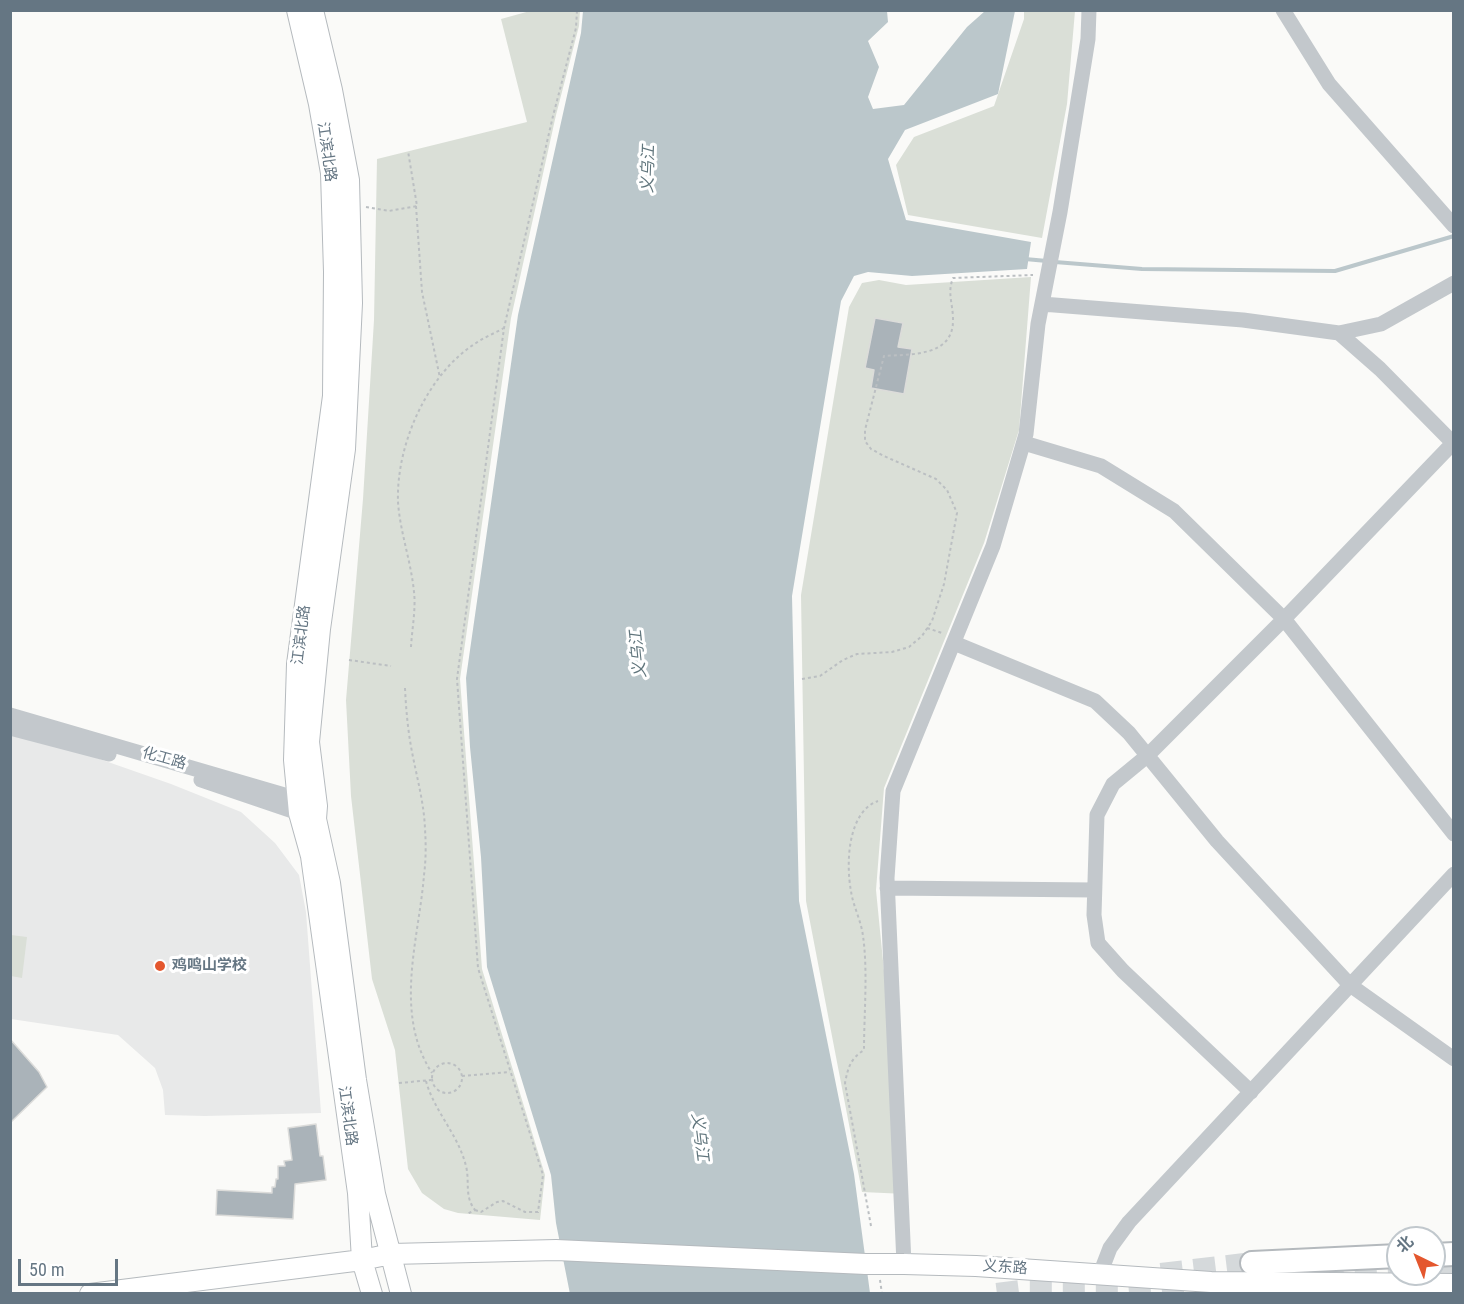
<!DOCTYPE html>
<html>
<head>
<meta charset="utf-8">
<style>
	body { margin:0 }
	#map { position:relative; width:1464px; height:1304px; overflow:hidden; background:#fafaf8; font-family:"Roboto Condensed","Noto Sans SC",sans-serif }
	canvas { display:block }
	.frame { position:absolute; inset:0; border:12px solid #657683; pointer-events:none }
	.north { position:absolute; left:1386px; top:1226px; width:60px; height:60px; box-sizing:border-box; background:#fff; border:2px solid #c1c8cd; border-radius:50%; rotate:317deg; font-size:16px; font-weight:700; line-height:24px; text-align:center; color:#657683 }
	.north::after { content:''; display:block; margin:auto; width:21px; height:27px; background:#e4572e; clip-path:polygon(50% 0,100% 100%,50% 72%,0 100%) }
	.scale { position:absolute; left:18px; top:1259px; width:100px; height:27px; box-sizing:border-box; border:3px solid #657683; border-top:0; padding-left:8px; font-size:18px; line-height:21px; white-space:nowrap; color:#657683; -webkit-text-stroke:4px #fff; paint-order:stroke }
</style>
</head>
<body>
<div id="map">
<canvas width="1464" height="1304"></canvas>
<div class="frame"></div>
<div class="north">北</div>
<div class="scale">50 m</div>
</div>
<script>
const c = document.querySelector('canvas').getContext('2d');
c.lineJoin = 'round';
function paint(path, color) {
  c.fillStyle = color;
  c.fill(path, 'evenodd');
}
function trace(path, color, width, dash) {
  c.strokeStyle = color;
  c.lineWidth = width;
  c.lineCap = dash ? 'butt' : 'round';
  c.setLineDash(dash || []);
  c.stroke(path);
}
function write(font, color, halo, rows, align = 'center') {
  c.font = font + ' "Roboto Condensed","Noto Sans SC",sans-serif';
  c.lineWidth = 6;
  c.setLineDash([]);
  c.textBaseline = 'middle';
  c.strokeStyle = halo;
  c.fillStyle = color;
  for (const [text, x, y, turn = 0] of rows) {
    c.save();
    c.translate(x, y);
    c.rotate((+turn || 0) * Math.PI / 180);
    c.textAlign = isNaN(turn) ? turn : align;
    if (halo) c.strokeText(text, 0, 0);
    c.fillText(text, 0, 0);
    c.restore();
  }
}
paint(new Path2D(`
	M 11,728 L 171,784 L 241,812 L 275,843 L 299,875 L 306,912 L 321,1113 L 205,1116 L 165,1115 L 163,1090 L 155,1068 L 118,1035 L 11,1019 Z`), '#e8e9e9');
paint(new Path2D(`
	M 530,11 L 580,11 L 579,26 L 556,115 L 511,318 L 460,679 L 482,969 L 545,1175 L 540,1220 L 458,1213 L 444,1209 L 422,1193 L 408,1169 L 395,1050 L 372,979 L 351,796 L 346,700 L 363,499 L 374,320 L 377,159 L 527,122 L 501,19 Z
	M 1024,11 L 1075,11 L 1067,104 L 1042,238 L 908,215 L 896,165 L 914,137 L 994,106 L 1024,19 Z
	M 1031,277 L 1019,430 L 984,543 L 884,788 L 876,890 L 906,1194 L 862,1192 L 806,901 L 801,595 L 849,307 L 862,283 L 879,280 L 906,285 Z
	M 11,935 L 27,937 L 22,978 L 11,976 Z`), '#dadfd7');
paint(new Path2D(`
	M 583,11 L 887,11 L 888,22 L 868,41 L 879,67 L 868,97 L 873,109 L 904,105 L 967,27 L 985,11 L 1015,11 L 998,94 L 905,130 L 888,159 L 906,220 L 1031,242 L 1027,269 L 912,276 L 868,272 L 854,276 L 841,301 L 792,596 L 799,901 L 854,1174 L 870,1293 L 570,1294 L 556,1223 L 551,1175 L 487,967 L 481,857 L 470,747 L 466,678 L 518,315 L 581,33 Z`), '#bbc7cb');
trace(new Path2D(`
	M 1025,259 L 1047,261
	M 1055,262 L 1142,269 L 1335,271 L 1454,236`), '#bbc7cb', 4);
const building = new Path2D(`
	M 875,318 L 903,323 L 898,347 L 912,349 L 904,394 L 871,388 L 874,370 L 865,368 Z
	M 10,1039 L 39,1072 L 47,1087 L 10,1123 Z
	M 316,1124 L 320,1156 L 323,1156 L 326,1180 L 295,1184 L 293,1219 L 216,1215 L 217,1190 L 272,1193 L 272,1187 L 275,1187 L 276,1179 L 278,1179 L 278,1166 L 285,1166 L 284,1161 L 292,1160 L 288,1128 Z`);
paint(building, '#aab3b9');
trace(building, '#dcdcda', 1.5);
trace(new Path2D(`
	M 1434,1267 L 1454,1265
	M 1161,1274 L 1252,1263
	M 1322,1276 L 1398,1270
	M 997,1294 L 1020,1291 L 1125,1291 L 1190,1286`), '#d5d9db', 22, [22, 11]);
const major = new Path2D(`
	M 297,10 L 319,104 L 331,173 L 334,272 L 333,396 L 297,664 L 294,760 L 299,813 L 311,856 L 358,1193 L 362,1260 L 372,1294
	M 313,10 L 332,90 L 349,180 L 352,303 L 345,449 L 320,629 L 309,742 L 317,806 L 316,819 L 330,883 L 356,1080 L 375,1194 L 401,1294
	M 904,1264 L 976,1266 L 1211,1282 L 1454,1284
	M 90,1294 L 362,1260 L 391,1254 L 556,1250 L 866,1264`);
const highway = new Path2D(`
	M 1434,1255 L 1454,1254
	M 1252,1263 L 1398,1256`);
trace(major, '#b5babe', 22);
trace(highway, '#b4b9bd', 26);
trace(new Path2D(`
	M 416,206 L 422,292 L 440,378
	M 366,207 L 389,211 L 417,206 L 408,151
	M 927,628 L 942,633
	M 411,647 C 412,629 416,609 414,592 C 411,561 400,532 398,502 C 396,445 427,374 476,343 C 485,337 495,333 504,328
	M 349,660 L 391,666
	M 802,679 L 820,676 L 843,660 L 857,654 L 892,652 L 909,647 L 922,636 L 932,621 L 944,584 L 957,513 L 947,490 L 936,479 L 884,456 L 871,449 L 865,441 L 865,430 L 884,356 C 911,354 954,357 953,319 C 953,304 947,293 953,278 L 1033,275
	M 405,688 C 406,710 408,731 412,752 C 417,778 424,803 425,829 C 426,844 426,860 424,875 C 419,939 393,1013 432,1073
	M432 1078a15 15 0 1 1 30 0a15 15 0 1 1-30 0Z
	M 462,1076 L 510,1072
	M 426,1081 C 434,1111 458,1134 466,1166 C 470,1182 464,1196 475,1210 L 467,1214
	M 399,1083 L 431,1080
	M 475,1210 L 481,1212 L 497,1202 L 503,1201 L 525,1212 L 538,1212 L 543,1175 L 478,968 L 457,679 L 504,328 L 553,116 L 576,28 L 577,10
	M 871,1226 L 845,1083 C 848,1068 850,1059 864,1050 C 864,1014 868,971 863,936 C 861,920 853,906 851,891 C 846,865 847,812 878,801
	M 880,1280 L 882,1294`), '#bbbfc2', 2, [3, 3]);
trace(new Path2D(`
	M 1283,10 L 1329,84 L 1454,226
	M 1042,304 L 1243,320 L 1339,333 L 1381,324 L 1454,283
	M 1339,333 L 1380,369 L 1454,444
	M 1024,443 L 1101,466 L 1174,511 L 1284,619 L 1454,834
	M 954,643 L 1095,701 L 1129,733 L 1217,841 L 1350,985 L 1454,1059
	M 10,715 L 305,801
	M 10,728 L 109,754
	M 201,780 L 307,816
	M 887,888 L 1094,890
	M 1251,1092 L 1123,971 L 1098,943 L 1094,915 L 1097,815 L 1113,784 L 1147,756 L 1284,619 L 1454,442
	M 904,1264 L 887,878 L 893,791 L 993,546 L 1026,434 L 1038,324 L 1060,212 L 1088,39 L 1089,10
	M 1100,1274 L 1110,1248 L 1129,1222 L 1454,874`), '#c3c8cc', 15);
trace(major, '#fff', 20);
trace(highway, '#fff', 22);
const majorBridge = new Path2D(`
	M 866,1264 L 904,1264`);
trace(majorBridge, '#b5babe', 22, []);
trace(majorBridge, '#fff', 20);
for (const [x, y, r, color] of [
	[160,966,6,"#e4572e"]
]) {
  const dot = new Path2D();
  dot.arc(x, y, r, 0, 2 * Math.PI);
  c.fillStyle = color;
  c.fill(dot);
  trace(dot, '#fff', 2);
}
write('15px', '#657683', '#fff', [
	["江滨北路",326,152,82],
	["江滨北路",302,635,-83],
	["化工路",164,759,16],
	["江滨北路",347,1116,82],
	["义东路",1005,1268,4]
]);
write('bold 15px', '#657683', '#fff', [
	["鸡鸣山学校",172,966]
], 'left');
write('italic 16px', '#60757c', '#fff', [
	["义乌江",649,169,-88],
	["义乌江",639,654,-96],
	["义乌江",699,1137,83]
]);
</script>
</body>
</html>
